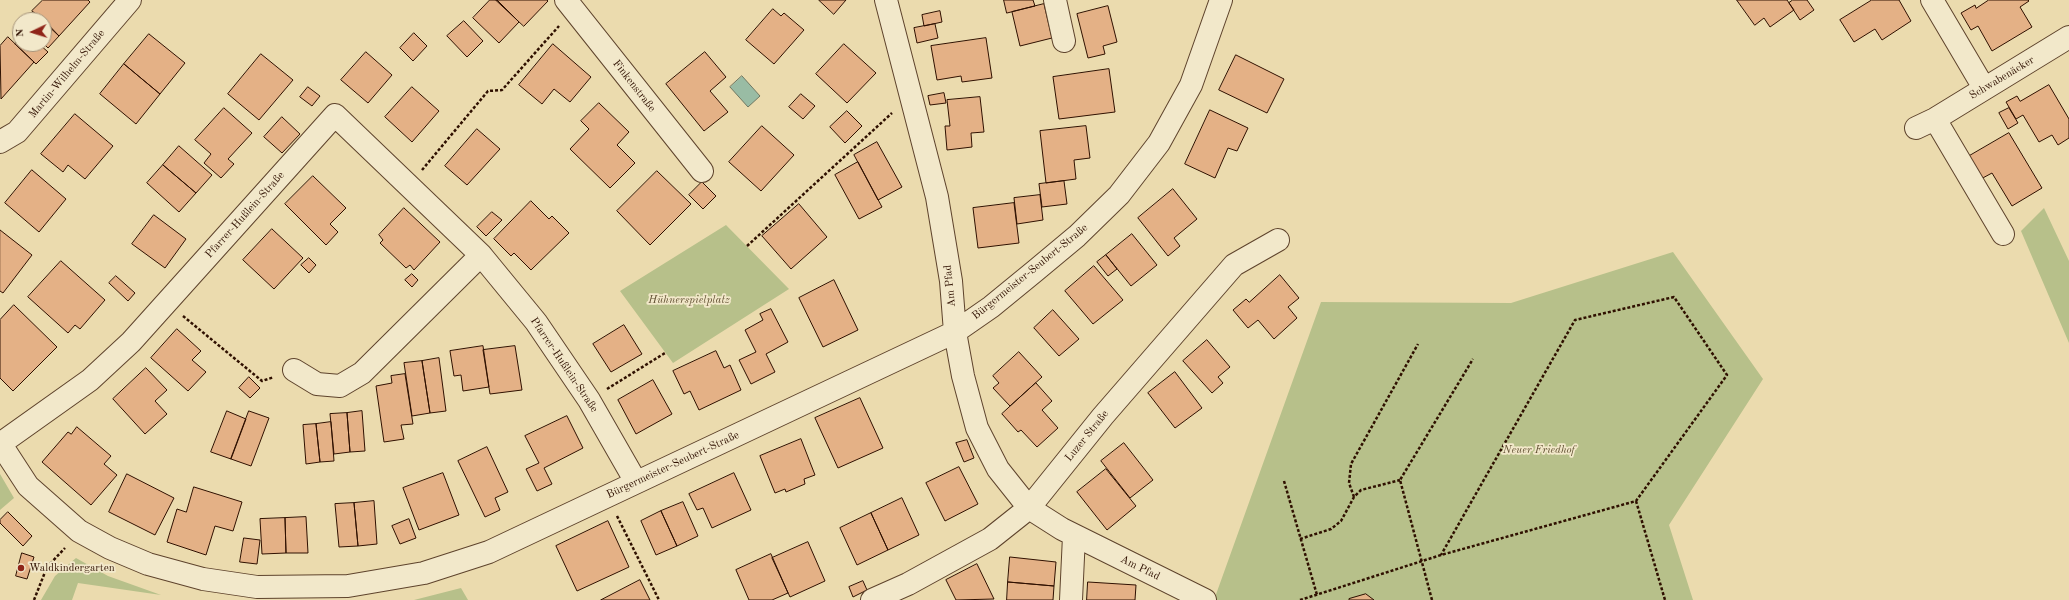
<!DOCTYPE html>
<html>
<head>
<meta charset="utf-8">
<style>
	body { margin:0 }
	#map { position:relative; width:2069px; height:600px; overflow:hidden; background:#ebdbae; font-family:"Old Standard TT",serif }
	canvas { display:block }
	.north { position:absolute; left:12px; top:12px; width:40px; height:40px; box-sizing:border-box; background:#f2e8ca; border:1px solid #a49279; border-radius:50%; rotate:266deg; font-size:11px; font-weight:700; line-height:16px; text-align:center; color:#2f1000 }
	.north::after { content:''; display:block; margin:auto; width:14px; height:18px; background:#8f2418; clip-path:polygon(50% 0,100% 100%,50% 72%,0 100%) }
</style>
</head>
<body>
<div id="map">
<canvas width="2069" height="600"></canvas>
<div class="north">N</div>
</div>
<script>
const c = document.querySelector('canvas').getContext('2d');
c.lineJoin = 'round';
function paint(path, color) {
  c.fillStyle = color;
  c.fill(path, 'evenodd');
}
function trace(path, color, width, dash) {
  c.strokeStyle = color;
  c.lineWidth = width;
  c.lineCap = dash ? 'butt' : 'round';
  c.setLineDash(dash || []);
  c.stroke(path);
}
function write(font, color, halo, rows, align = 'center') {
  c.font = font + ' "Old Standard TT",serif';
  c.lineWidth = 3.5;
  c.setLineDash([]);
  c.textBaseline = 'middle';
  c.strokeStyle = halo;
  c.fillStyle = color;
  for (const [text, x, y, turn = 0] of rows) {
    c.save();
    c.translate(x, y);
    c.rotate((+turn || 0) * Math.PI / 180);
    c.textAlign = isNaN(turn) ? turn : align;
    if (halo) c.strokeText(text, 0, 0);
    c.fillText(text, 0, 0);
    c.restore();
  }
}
paint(new Path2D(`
	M 2044,208 L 2069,261 L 2069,343 L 2021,231 Z
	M 726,225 L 789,289 L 673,363 L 620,291 Z
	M 1673,252 L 1763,379 L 1669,525 L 1693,600 L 1214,600 L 1321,302 L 1511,303 Z
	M 0,474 L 14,498 L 0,510 Z
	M 76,558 L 108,576 L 161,595 L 78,583 L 72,600 L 41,600 L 55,576 Z
	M 461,588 L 468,600 L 414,600 Z`), '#b7c08a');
const water = new Path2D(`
	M 742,76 L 760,96 L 748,107 L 730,87 Z`);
paint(water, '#99bca4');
trace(water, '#6f7762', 1);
const building = new Path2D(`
	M 43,0 L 88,0 L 90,2 L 59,36 L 44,20 L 32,11 Z
	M 490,0 L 497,0 L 519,22 L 499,43 L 473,18 Z
	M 496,0 L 547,0 L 548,1 L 524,26 Z
	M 819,0 L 846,0 L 834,14 Z
	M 1004,0 L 1033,0 L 1035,6 L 1007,13 Z
	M 1737,0 L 1787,0 L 1794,10 L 1770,27 L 1764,18 L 1755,25 Z
	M 1793,0 L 1807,0 L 1814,10 L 1800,20 L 1789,3 Z
	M 1872,0 L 1899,0 L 1911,21 L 1882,40 L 1875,29 L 1854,42 L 1840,20 Z
	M 1989,0 L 2028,0 L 2029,1 L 2020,7 L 2032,27 L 1992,51 L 1978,26 L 1971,30 L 1961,13 L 1975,5 L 1976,8 Z
	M 1044,4 L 1052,38 L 1020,46 L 1012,12 Z
	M 1108,6 L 1117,42 L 1103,46 L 1105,54 L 1088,58 L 1077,14 Z
	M 773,9 L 781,16 L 784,13 L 804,30 L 774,64 L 746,40 Z
	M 940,11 L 942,22 L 924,26 L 922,15 Z
	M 464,21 L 483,41 L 467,57 L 447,36 Z
	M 44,22 L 59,36 L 48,48 L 44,44 Z
	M 935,24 L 938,38 L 917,43 L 914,28 Z
	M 414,33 L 427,46 L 413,61 L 400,48 Z
	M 149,34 L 185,63 L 160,94 L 124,64 Z
	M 8,37 L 34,62 L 1,99 L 0,46 Z
	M 986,38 L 992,78 L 962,82 L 961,76 L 937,80 L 931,46 Z
	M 20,39 L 20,44 L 39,44 L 48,52 L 36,64 L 15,44 Z
	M 553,44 L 591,77 L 570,102 L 554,89 L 542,104 L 519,85 Z
	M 844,44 L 876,73 L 847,103 L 816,74 Z
	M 366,52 L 392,75 L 368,103 L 341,80 Z
	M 705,52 L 726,77 L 710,91 L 728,112 L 704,131 L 666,84 Z
	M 261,54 L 293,80 L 259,120 L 228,94 Z
	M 1236,55 L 1284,79 L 1267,113 L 1219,90 Z
	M 124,64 L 160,94 L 136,124 L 100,94 Z
	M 1109,69 L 1115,112 L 1059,119 L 1053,77 Z
	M 2049,85 L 2069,119 L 2069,138 L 2058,145 L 2052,135 L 2039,142 L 2023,115 L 2016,119 L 2006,102 L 2017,96 L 2020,101 Z
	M 308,87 L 320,96 L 312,106 L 300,97 Z
	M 412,87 L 439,111 L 412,142 L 385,117 Z
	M 944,93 L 946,103 L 930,105 L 928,96 Z
	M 801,94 L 815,106 L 803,119 L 789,107 Z
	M 980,97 L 984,132 L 971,133 L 972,147 L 947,150 L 945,126 L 950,126 L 947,100 Z
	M 599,103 L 629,132 L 617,145 L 635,163 L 610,188 L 570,149 L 589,129 L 581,121 Z
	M 224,108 L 252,133 L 228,159 L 234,164 L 221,178 L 204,163 L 211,154 L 195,140 Z
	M 2009,108 L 2018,123 L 2008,129 L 1999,113 Z
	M 1210,110 L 1248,128 L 1237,151 L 1228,148 L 1215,178 L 1185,164 Z
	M 847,111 L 862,126 L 845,143 L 830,127 Z
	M 75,114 L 113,146 L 85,179 L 68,165 L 63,172 L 41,154 Z
	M 282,117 L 300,134 L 282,153 L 264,137 Z
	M 762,126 L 794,155 L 761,191 L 729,162 Z
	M 1086,126 L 1090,158 L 1074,160 L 1076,179 L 1046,183 L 1040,131 Z
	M 477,129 L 500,149 L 467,185 L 445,166 Z
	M 2009,133 L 2042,188 L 2012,206 L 1992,173 L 1979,180 L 1966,158 Z
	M 877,142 L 902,187 L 878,200 L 854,155 Z
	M 179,146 L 212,175 L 196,193 L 163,165 Z
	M 858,162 L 882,207 L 859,219 L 835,175 Z
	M 163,165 L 196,193 L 179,212 L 147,183 Z
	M 32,170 L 66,199 L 39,232 L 5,203 Z
	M 657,171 L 691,204 L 650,245 L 617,211 Z
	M 313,176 L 346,208 L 330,224 L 338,232 L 326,245 L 285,204 Z
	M 1064,181 L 1067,204 L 1042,207 L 1039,184 Z
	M 702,182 L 716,196 L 703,209 L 689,195 Z
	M 1173,189 L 1197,219 L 1174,238 L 1180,246 L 1168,256 L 1138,218 Z
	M 1040,195 L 1043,220 L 1017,224 L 1014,198 Z
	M 531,201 L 549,219 L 552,216 L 569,233 L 531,270 L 514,253 L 511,256 L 494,239 Z
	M 1014,203 L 1019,243 L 978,248 L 973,208 Z
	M 799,204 L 827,237 L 791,269 L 762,236 Z
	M 404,208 L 440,242 L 414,270 L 410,265 L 406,268 L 380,243 L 383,240 L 379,235 Z
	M 492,212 L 502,220 L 486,236 L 477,227 Z
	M 154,215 L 186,239 L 165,268 L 132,244 Z
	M 272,229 L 303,258 L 274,289 L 243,260 Z
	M 0,230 L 32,255 L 3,293 L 0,291 Z
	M 1132,234 L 1157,265 L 1131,286 L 1106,255 Z
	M 1106,255 L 1117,269 L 1108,276 L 1097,262 Z
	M 309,258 L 316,265 L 309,273 L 301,265 Z
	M 61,261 L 105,300 L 80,329 L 75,325 L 68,333 L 28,297 Z
	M 1094,266 L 1123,300 L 1093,324 L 1065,291 Z
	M 412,274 L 418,280 L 412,287 L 405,280 Z
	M 1280,275 L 1299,298 L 1288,307 L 1297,318 L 1274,339 L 1258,320 L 1248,328 L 1233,310 L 1246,299 L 1249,302 Z
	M 116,276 L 135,293 L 128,301 L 109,283 Z
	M 834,280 L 858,330 L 823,347 L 799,298 Z
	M 14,305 L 57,347 L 13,391 L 0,378 L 0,320 Z
	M 771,309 L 788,342 L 766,354 L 775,372 L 751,384 L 739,360 L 756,352 L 745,330 L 763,320 L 760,314 Z
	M 1053,310 L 1079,339 L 1059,356 L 1034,328 Z
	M 624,325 L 642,354 L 611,372 L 593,344 Z
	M 177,329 L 201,351 L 192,360 L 206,372 L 188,391 L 151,358 Z
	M 1207,340 L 1230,367 L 1218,377 L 1223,383 L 1212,393 L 1183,361 Z
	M 483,346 L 489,387 L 463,391 L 461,375 L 454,376 L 450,351 Z
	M 515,346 L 522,390 L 490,394 L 483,350 Z
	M 716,351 L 724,368 L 730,365 L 741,390 L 699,410 L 690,391 L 684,394 L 673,371 Z
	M 1019,352 L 1042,377 L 1010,406 L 993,388 L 999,383 L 993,376 Z
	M 439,358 L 446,411 L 430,413 L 422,361 Z
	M 422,361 L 430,413 L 412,416 L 404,363 Z
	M 146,368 L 167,390 L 155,401 L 167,414 L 145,434 L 113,399 Z
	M 1175,372 L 1202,408 L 1175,428 L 1148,393 Z
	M 405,374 L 413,424 L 401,425 L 404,439 L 384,442 L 376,386 L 392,383 L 391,376 Z
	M 249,377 L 260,388 L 250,398 L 239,388 Z
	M 653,380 L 672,414 L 636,434 L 618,400 Z
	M 1036,383 L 1052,401 L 1042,410 L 1058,428 L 1037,447 L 1021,430 L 1018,432 L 1002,414 Z
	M 860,398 L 883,448 L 838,468 L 815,418 Z
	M 227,411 L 246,419 L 231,459 L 211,452 Z
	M 249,411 L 269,418 L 251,466 L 231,459 Z
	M 362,411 L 365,451 L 350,452 L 347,413 Z
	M 347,413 L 350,452 L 334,454 L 330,414 Z
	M 567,416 L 583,448 L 544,468 L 552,484 L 537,491 L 526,469 L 539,463 L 525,436 Z
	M 331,422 L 334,461 L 320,462 L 316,424 Z
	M 316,424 L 320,462 L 306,464 L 303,425 Z
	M 77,427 L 111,456 L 104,464 L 117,475 L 91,505 L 42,462 L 68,432 L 71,434 Z
	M 801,439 L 815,475 L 804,479 L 805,484 L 786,492 L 785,489 L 775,493 L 760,456 Z
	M 967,440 L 974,458 L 964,462 L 956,443 Z
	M 1124,443 L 1153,480 L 1130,498 L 1101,461 Z
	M 487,447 L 508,492 L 495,498 L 500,510 L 485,517 L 458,461 Z
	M 959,467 L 978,504 L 945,521 L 926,483 Z
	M 1106,469 L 1136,506 L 1107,530 L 1077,492 Z
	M 443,473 L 459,515 L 419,530 L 403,488 Z
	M 734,473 L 751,510 L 712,528 L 703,508 L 697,510 L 689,494 Z
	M 127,474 L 174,498 L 155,535 L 109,512 Z
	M 194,487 L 242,502 L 233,531 L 215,526 L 206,555 L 167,542 L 177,509 L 186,512 Z
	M 902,498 L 919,535 L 888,550 L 871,513 Z
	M 374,501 L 377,544 L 358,546 L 354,503 Z
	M 683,502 L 698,536 L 677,546 L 661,511 Z
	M 354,503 L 358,546 L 339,547 L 335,504 Z
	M 661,511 L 677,546 L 656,555 L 641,521 Z
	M 8,512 L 32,536 L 23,546 L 0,523 L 0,520 Z
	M 871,513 L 888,550 L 857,565 L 840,528 Z
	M 306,517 L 308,553 L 286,553 L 285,518 Z
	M 285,518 L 286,553 L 262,554 L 260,519 Z
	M 409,519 L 416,538 L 400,544 L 392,526 Z
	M 608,521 L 629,567 L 577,591 L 556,546 Z
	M 244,538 L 260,540 L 257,564 L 240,562 Z
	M 808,542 L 825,581 L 790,597 L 772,558 Z
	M 22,553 L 34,557 L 27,579 L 16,576 Z
	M 771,554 L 788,593 L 772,600 L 749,600 L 736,570 Z
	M 1010,557 L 1056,562 L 1054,586 L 1008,582 Z
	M 977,564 L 994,599 L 956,600 L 946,580 Z
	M 640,580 L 650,600 L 601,600 Z
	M 863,581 L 867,590 L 853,597 L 849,587 Z
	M 1008,582 L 1054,586 L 1053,600 L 1007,600 Z
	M 1088,582 L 1136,585 L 1135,600 L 1087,600 Z
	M 1366,594 L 1374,600 L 1349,600 L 1349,599 Z`);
paint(building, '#e4b186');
trace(building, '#2f1000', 1);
const minor = new Path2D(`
	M 566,0 L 702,171
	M 886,0 L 937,197 L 951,281 L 955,332 L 963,376 L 977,428 L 998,469 L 1029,508 L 1062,529 L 1205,600
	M 1055,0 L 1064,41
	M 1932,0 L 1984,88
	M 1935,119 L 2003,234
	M 1916,128 L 1935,119 L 2069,37
	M 0,142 L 17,132 L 130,0
	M 294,370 L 317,384 L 340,386 L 362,373 L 481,255
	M 0,443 L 28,486 L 79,531 L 110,548 L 148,564 L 203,579 L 257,587 L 348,586 L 424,573 L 489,552 L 955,332 L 991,307 L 1035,271 L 1077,236 L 1119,195 L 1159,143 L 1191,85 L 1221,0
	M 0,444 L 90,380 L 131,342 L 335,115 L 481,255 L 536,322 L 589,400 L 636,482
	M 872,600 L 908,584 L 990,539 L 1029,508 L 1103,416 L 1234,265 L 1278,240
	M 1071,600 L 1074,536`);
trace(minor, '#5e432c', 24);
trace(new Path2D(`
	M 422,170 L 488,91 L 502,90 L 559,26
	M 747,246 L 892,113
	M 183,316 L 262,381 L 274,377
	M 607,389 L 665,353
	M 1284,481 L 1317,595
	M 1354,497 L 1349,483 L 1351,464 L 1418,344
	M 1636,501 L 1665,600
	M 617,516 L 659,600
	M 1300,539 L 1331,529 L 1341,521 L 1354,497 L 1361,490 L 1400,480
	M 34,600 L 47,567 L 65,548
	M 1300,600 L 1441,555 L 1636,501 L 1727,375 L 1674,297 L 1575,320 L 1441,555
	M 1432,600 L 1400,480 L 1473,359`), '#2f1000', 2.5, [3, 2]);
trace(minor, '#f2e8ca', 22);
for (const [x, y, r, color] of [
	[21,568,4,"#8f2418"]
]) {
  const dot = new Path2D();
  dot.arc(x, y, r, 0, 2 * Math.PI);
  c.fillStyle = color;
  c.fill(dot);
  trace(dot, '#f2e8ca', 1.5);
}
write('11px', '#2f1000', '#f2e8ca', [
	["Martin-Wilhelm-Straße",67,74,-50],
	["Schwabenäcker",2002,78,-31],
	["Finkenstraße",634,86,52],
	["Pfarrer-Hußlein-Straße",245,215,-48],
	["Bürgermeister-Seubert-Straße",1030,272,-39],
	["Am Pfad",950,286,-96],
	["Pfarrer-Hußlein-Straße",564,365,56],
	["Luzer Straße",1087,436,-51],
	["Bürgermeister-Seubert-Straße",673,465,-25],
	["Am Pfad",1140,568,26]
]);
write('italic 11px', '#5f4e30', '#f2e8ca', [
	["Hühnerspielplatz",689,300],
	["Neuer Friedhof",1539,450]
]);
write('11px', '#2f1000', '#f2e8ca', [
	["Waldkindergarten",29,568]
], 'left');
</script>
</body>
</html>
